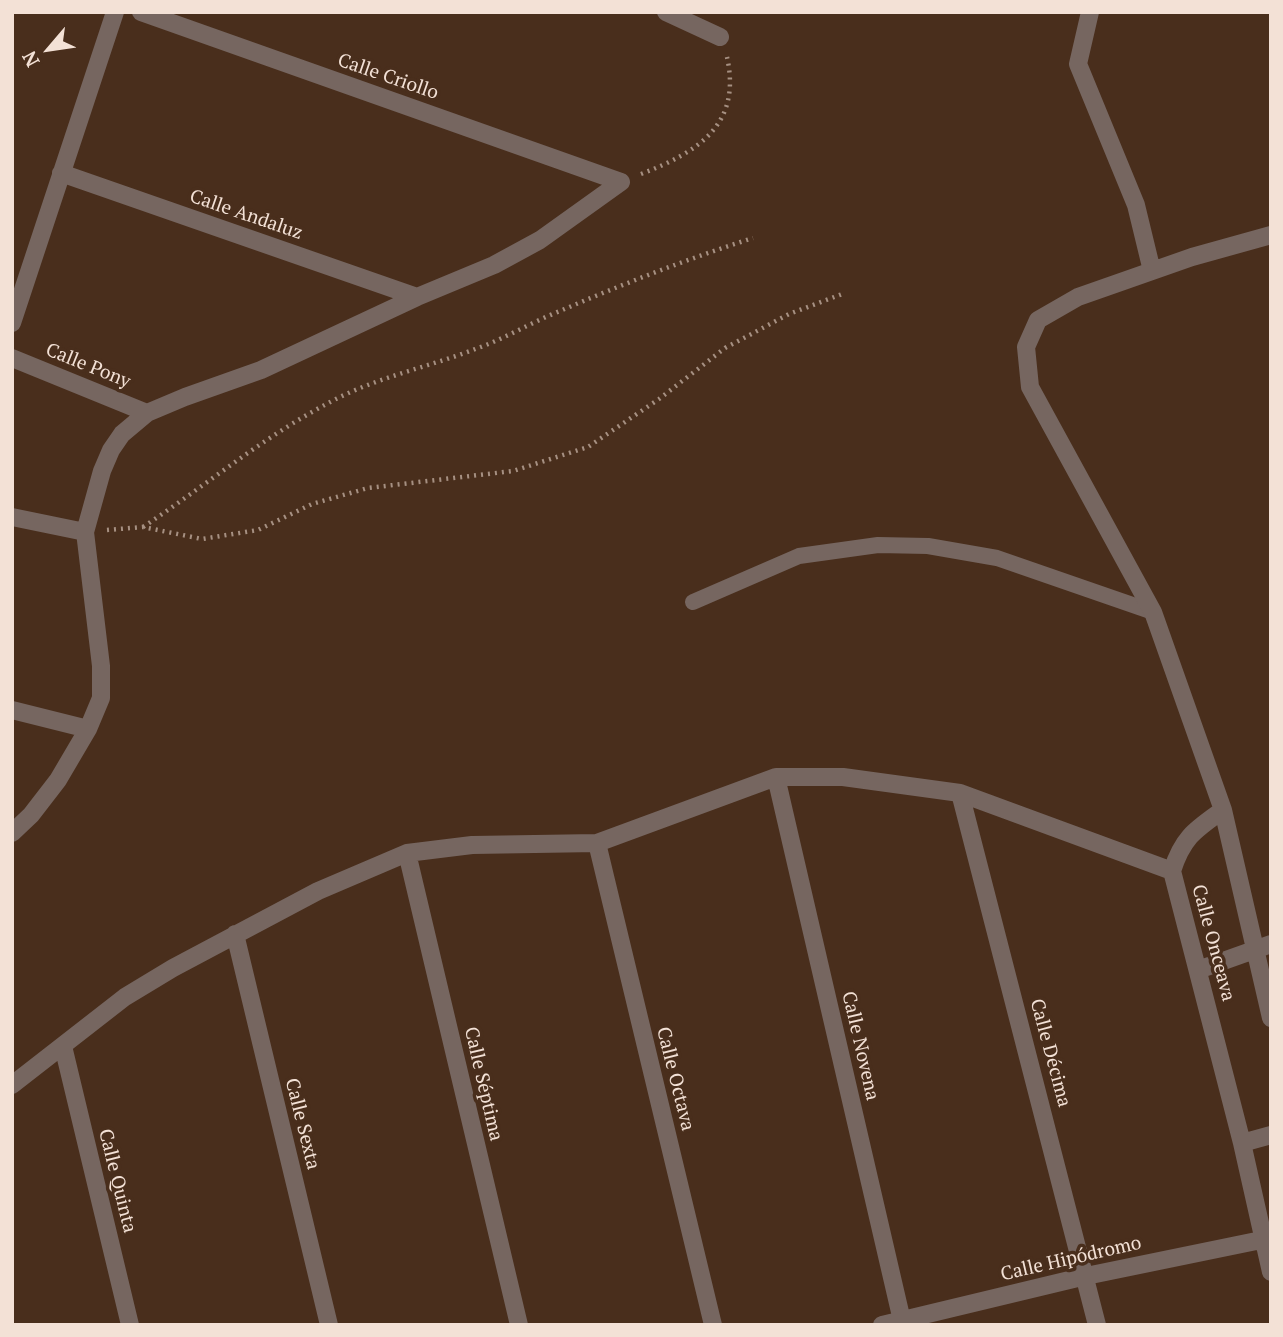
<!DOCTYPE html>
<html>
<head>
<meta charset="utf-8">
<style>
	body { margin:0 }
	#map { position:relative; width:1283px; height:1337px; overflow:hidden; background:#492e1c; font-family:"PT Serif",serif }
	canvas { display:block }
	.frame { position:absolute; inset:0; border:14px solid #f3e1d6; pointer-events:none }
	.north { position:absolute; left:14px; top:14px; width:70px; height:70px; -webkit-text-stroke:5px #492e1c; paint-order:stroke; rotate:241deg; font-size:19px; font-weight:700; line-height:28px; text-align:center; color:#f3e1d6 }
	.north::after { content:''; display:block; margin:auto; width:24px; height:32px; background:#f3e1d6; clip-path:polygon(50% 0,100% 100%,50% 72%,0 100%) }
</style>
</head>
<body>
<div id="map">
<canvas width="1283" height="1337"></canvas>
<div class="frame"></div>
<div class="north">N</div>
</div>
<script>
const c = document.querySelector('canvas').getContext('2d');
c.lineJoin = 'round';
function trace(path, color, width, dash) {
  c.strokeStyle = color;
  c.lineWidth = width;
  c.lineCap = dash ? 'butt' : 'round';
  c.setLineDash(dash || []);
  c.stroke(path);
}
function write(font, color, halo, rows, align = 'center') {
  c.font = font + ' "PT Serif",serif';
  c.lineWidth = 7;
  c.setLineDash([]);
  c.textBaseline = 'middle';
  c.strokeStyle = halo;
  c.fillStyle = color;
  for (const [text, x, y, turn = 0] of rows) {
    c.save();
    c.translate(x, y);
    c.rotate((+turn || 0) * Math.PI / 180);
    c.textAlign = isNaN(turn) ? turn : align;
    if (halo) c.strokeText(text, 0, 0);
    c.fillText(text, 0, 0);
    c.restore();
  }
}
trace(new Path2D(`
	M 641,174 C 698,152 742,125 727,57
	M 143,527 C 208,484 268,433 338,398 C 382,376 432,366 478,348 C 506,338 532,322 560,311 C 623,284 687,259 753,238
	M 107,530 L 143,527 L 202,539 L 258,530 L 312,504 L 368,488 L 513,471 L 588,447 L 659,399 L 725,348 L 789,314 L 845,293`), '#a69082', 4.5, [2, 5]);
trace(new Path2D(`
	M 693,602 L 799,556 L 878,545 L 928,546 L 997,558 L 1153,612`), '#766660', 16);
trace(new Path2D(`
	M 141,12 L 621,182
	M 666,12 L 720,37
	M 1090,12 L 1078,64 L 1136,205 L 1152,271
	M 61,173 L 417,297
	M 1271,235 L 1192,257 L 1078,297 L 1038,320 L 1026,347 L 1030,387 L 1153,612 L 1223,810 L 1271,1018
	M 12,323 L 115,12
	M 12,358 L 147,413
	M 12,517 L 85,532
	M 12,710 L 88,729
	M 776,777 L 903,1325
	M 960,793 L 1097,1325
	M 1223,810 C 1195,830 1183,837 1172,871 L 1242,1143 L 1271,1272
	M 12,833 L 31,815 L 58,780 L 88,729 L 101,698 L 101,666 L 85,532 L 102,471 L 111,450 L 122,434 L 147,413 L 185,397 L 261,370 L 417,297 L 494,265 L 540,240 L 621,182
	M 597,843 L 713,1325
	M 407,853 L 519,1325
	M 235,934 L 329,1325
	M 1198,970 L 1271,944
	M 63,1046 L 130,1325
	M 12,1085 L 125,997 L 173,968 L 318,891 L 407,853 L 472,845 L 597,843 L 776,777 L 843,777 L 960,793 L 1172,871
	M 1242,1143 L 1271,1135
	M 882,1325 L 1086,1276 L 1271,1238`), '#766660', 18);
write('19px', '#f3e1d6', '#492e1c', [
	["Calle Criollo",388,77,19],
	["Calle Andaluz",246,215,19],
	["Calle Pony",88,366,22],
	["Calle Onceava",1213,943,75],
	["Calle Novena",860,1046,77],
	["Calle Décima",1050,1053,75],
	["Calle Octava",675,1079,76],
	["Calle Séptima",483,1084,77],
	["Calle Sexta",302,1124,76],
	["Calle Quinta",117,1181,76],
	["Calle Hipódromo",1071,1259,-13]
]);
</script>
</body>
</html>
